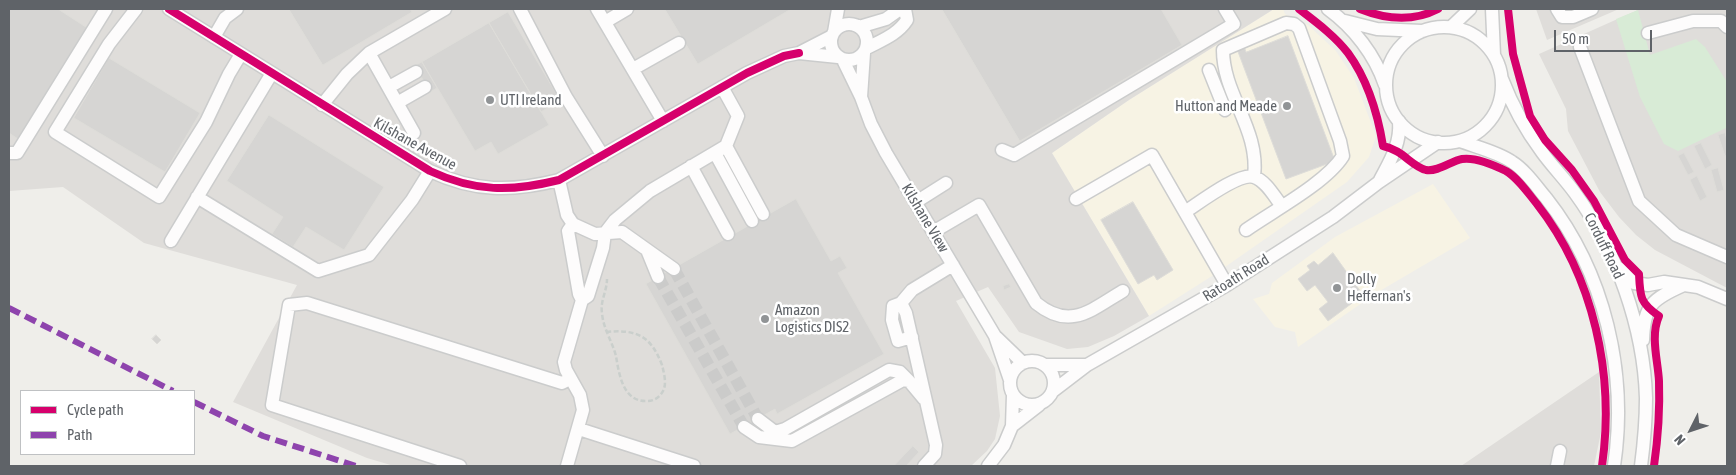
<!DOCTYPE html>
<html>
<head>
<meta charset="utf-8">
<style>
	body { margin:0 }
	#map { position:relative; width:1736px; height:475px; overflow:hidden; background:#efeeea; font-family:"Asap Condensed",sans-serif }
	canvas { display:block }
	.frame { position:absolute; inset:0; border:10px solid #5f6368; pointer-events:none }
	.legend { position:absolute; left:20px; top:390px; width:175px; height:65px; box-sizing:border-box; background:#fff; border:1px solid #bfc1c3; margin:0; padding:6px 9px; list-style:none; font-size:15px; color:#5f6368 }
	.legend li { display:flex; align-items:center; gap:10px; height:25px }
	.legend b { width:25px; border:1px solid #bfc1c3 }
	.north { position:absolute; left:1666px; top:405px; width:50px; height:50px; -webkit-text-stroke:4px #fff; paint-order:stroke; rotate:229deg; font-size:14px; font-weight:700; line-height:20px; text-align:center; color:#5f6368 }
	.north::after { content:''; display:block; margin:auto; width:18px; height:22px; background:#5f6368; clip-path:polygon(50% 0,100% 100%,50% 72%,0 100%) }
	.scale { position:absolute; left:1554px; top:30px; width:98px; height:22px; box-sizing:border-box; border:2px solid #5f6368; border-top:0; padding-left:6px; font-size:15px; line-height:18px; white-space:nowrap; color:#5f6368; -webkit-text-stroke:4px #fff; paint-order:stroke }
</style>
</head>
<body>
<div id="map">
<canvas width="1736" height="475"></canvas>
<div class="frame"></div>
<ul class="legend">
<li><b style="height:6px;background:#d6006c"></b>Cycle path</li>
<li><b style="height:6px;background:#8e44ad"></b>Path</li>
</ul>
<div class="north">N</div>
<div class="scale">50 m</div>
</div>
<script>
const c = document.querySelector('canvas').getContext('2d');
c.lineJoin = 'round';
function paint(path, color) {
  c.fillStyle = color;
  c.fill(path, 'evenodd');
}
function trace(path, color, width, dash) {
  c.strokeStyle = color;
  c.lineWidth = width;
  c.lineCap = dash ? 'butt' : 'round';
  c.setLineDash(dash || []);
  c.stroke(path);
}
function write(font, color, halo, rows, align = 'center') {
  c.font = font + ' "Asap Condensed",sans-serif';
  c.lineWidth = 5;
  c.setLineDash([]);
  c.textBaseline = 'middle';
  c.strokeStyle = halo;
  c.fillStyle = color;
  for (const [text, x, y, turn = 0] of rows) {
    c.save();
    c.translate(x, y);
    c.rotate((+turn || 0) * Math.PI / 180);
    c.textAlign = isNaN(turn) ? turn : align;
    if (halo) c.strokeText(text, 0, 0);
    c.fillText(text, 0, 0);
    c.restore();
  }
}
paint(new Path2D(`
	M 1274,9 L 1283,9 L 1285,14 L 1308,25 L 1336,51 L 1354,78 L 1376,136 L 1369,157 L 1347,182 L 1212,276 L 1149,316 L 1052,153 L 1129,100 Z
	M 1433,184 L 1470,238 L 1378,292 L 1298,347 L 1295,332 L 1275,327 L 1253,299 L 1269,294 L 1272,283 L 1335,237 Z`), '#f7f3e4');
paint(new Path2D(`
	M 9,9 L 1274,9 L 1129,100 L 1052,153 L 1149,316 L 1114,336 L 1088,347 L 1067,349 L 1019,332 L 988,287 L 956,301 L 995,368 L 1000,416 L 995,439 L 987,451 L 971,466 L 394,466 L 367,458 L 233,402 L 297,285 L 144,243 L 63,187 L 9,191 Z
	M 1536,9 L 1619,9 L 1547,40 Z
	M 1640,9 L 1727,9 L 1727,288 L 1655,250 L 1636,235 L 1619,217 L 1600,192 L 1568,131 L 1566,109 L 1539,54 Z
	M 1599,372 L 1601,432 L 1594,466 L 1461,466 Z`), '#dfddda');
paint(new Path2D(`
	M 1638,10 L 1650,55 L 1696,39 L 1705,47 L 1727,82 L 1726,128 L 1678,151 L 1664,144 L 1640,97 L 1616,19 Z`), '#d8ebd6');
const building = new Path2D(`
	M 9,9 L 58,9 L 92,31 L 21,141 L 9,133 Z
	M 289,9 L 410,9 L 412,12 L 323,65 Z
	M 665,9 L 791,9 L 698,64 Z
	M 942,9 L 1161,9 L 1182,45 L 1020,141 Z
	M 508,12 L 560,100 L 541,112 L 489,23 Z
	M 489,23 L 549,125 L 498,154 L 491,142 L 475,151 L 422,62 Z
	M 1288,36 L 1335,161 L 1286,179 L 1237,49 L 1244,46 L 1246,52 Z
	M 109,58 L 200,113 L 165,172 L 74,118 Z
	M 422,62 L 437,88 L 430,92 L 415,66 Z
	M 269,115 L 384,187 L 344,250 L 306,227 L 293,247 L 272,234 L 283,217 L 227,181 Z
	M 1725,133 L 1727,140 L 1727,155 L 1725,156 L 1718,135 Z
	M 1701,143 L 1712,165 L 1705,169 L 1694,146 Z
	M 1684,153 L 1694,172 L 1688,175 L 1678,156 Z
	M 1718,168 L 1724,190 L 1717,192 L 1711,170 Z
	M 1697,176 L 1707,197 L 1700,201 L 1690,180 Z
	M 796,199 L 831,261 L 840,256 L 847,268 L 838,273 L 884,354 L 777,414 L 775,409 L 730,434 L 646,284 Z
	M 1133,202 L 1173,270 L 1157,280 L 1154,275 L 1138,284 L 1101,220 Z
	M 1333,253 L 1363,295 L 1328,321 L 1319,309 L 1328,302 L 1315,285 L 1307,291 L 1298,279 L 1310,270 L 1307,266 L 1314,261 L 1318,265 Z
	M 1009,284 L 1011,287 L 1004,290 L 1003,286 Z
	M 156,335 L 161,340 L 157,344 L 152,339 Z
	M 913,446 L 919,452 L 906,466 L 894,466 Z`);
paint(building, '#d6d5d3');
trace(building, '#deddd9', 1);
trace(new Path2D(`
	M 674,269 L 758,419
	M 658,277 L 744,427`), '#cbcbca', 12, [12, 6]);
const minor = new Path2D(`
	M 136,9 L 109,44 L 55,132 L 159,197 L 206,122 L 229,74 L 241,54
	M 169,9 L 430,171 C 475,192 511,192 559,180 L 747,73 L 784,56 L 799,53
	M 520,9 L 566,97 L 603,156
	M 597,9 L 663,121
	M 1328,9 C 1354,28 1375,55 1385,85
	M 1492,9 L 1494,55
	M 1557,9 L 1562,17 L 1573,17 L 1592,9
	M 1345,21 L 1377,29 L 1422,31
	M 605,22 L 627,9
	M831 42a18 18 0 1 1 36 0a18 18 0 1 1-36 0Z
	M 859,27 L 886,19 L 900,9
	M 1451,27 L 1470,9
	M1386 85a58 58 0 1 1 116 0a58 58 0 1 1-116 0Z
	M 834,32 L 838,9
	M 1648,33 L 1693,21 L 1721,21 L 1727,27
	M 832,36 L 799,53 L 838,57
	M 214,37 L 225,18 L 237,9
	M 1580,47 L 1639,201 L 1676,235 L 1727,257
	M 867,48 C 882,40 897,35 907,20 L 905,9
	M 369,53 L 414,133
	M 843,60 L 861,97 L 864,53
	M 633,69 L 679,43
	M 1209,70 L 1225,110
	M 1502,79 C 1512,105 1525,129 1542,152 C 1552,166 1565,179 1575,193 C 1616,249 1644,328 1646,398 C 1646,421 1644,443 1641,466
	M 389,87 L 416,72
	M 861,97 L 871,124 L 886,153 L 995,336
	M 397,103 L 425,87
	M 322,105 L 347,74 L 369,53 L 445,9
	M 1460,141 C 1476,147 1498,152 1512,162 C 1525,170 1536,186 1546,198 C 1605,273 1628,373 1614,466
	M 726,146 L 763,214
	M 1002,150 L 1014,155 L 1234,24 L 1225,9
	M 9,153 L 17,153 L 106,9
	M 715,153 L 752,221
	M 691,166 L 728,234
	M 559,180 L 567,215 L 573,224 L 595,234 L 622,232 L 674,269
	M 1380,180 C 1390,161 1401,144 1399,121
	M 197,197 L 318,271 L 369,255 L 412,200 L 430,171
	M 1076,199 L 1152,155 L 1227,285
	M 916,202 L 946,183
	M 1185,212 C 1199,203 1239,172 1254,177 C 1266,181 1274,196 1281,205
	M 573,224 L 568,231 L 579,294 L 582,300
	M 1246,230 C 1273,211 1326,183 1343,156 L 1340,141 L 1299,28 L 1294,24 L 1286,23 L 1223,50 C 1223,95 1260,129 1254,177
	M 933,232 L 979,205 L 1036,303 C 1070,331 1091,310 1123,291
	M 171,241 L 272,73
	M 647,250 L 658,277
	M 1619,268 L 1634,283 L 1648,285 L 1664,282 L 1698,287 L 1727,299
	M 901,303 L 906,313 L 936,445 L 935,454 L 924,466
	M 912,337 L 898,341 L 892,320 L 893,306 L 901,303 L 912,290 L 953,265
	M 1643,340 C 1644,305 1652,299 1684,285
	M1010 383a22 22 0 1 1 44 0a22 22 0 1 1-44 0Z
	M 1045,365 L 1087,365 L 1053,391
	M 1087,365 L 1227,285 L 1333,217 L 1379,182 L 1438,142
	M 1010,380 L 995,336 L 1023,363
	M 1013,395 L 1012,426 L 1039,405
	M 758,419 L 775,432 L 785,429 L 889,370 L 900,372 L 909,381
	M 744,427 L 759,437 L 792,441 L 903,380 L 909,381 L 924,399
	M 579,429 L 694,466
	M 460,466 L 272,405 L 289,305 L 307,303 L 562,383 L 570,379
	M 567,466 L 583,410 L 580,395 L 566,370 L 564,362 L 582,300 L 588,296 L 603,248 L 605,233 L 615,220 L 650,191 L 726,146 L 738,116 L 722,87
	M 988,466 L 1004,445 L 1012,426
	M 1557,466 L 1560,451`);
trace(minor, '#cbcccc', 15);
trace(new Path2D(`
	M 606,332 C 637,329 651,336 662,365 C 664,373 667,384 663,391 C 660,397 654,401 648,401 C 623,403 619,374 616,356 C 612,341 603,328 602,313 C 600,301 607,291 607,279`), '#cacfcc', 2.5, [5, 2.5]);
trace(minor, '#fdfcfc', 12);
trace(new Path2D(`
	M 9,308 L 173,391
	M 194,402 L 263,436 L 356,466`), '#8e44ad', 6, [12, 6]);
trace(new Path2D(`
	M 169,9 L 430,171 C 475,192 511,192 559,180 L 747,73 L 784,56 L 799,53
	M 1299,9 C 1316,22 1335,36 1348,53 C 1367,79 1378,115 1383,146 C 1403,150 1411,166 1426,170 C 1438,172 1451,161 1462,159 C 1475,157 1494,165 1506,171 C 1518,178 1528,193 1537,204 C 1594,277 1615,375 1602,466
	M 1360,9 C 1385,19 1413,22 1438,9
	M 1508,9 L 1513,54 L 1530,116 L 1545,140 L 1572,170 L 1594,201 L 1625,260 L 1639,274 C 1640,297 1640,303 1659,316 C 1650,336 1658,361 1659,381 C 1660,410 1658,438 1654,466`), '#d6006c', 8);
for (const [x, y, r, color] of [
	[490,100,5,"#919496"],
	[1287,106,5,"#919496"],
	[1337,288,5,"#919496"],
	[765,319,5,"#919496"]
]) {
  const dot = new Path2D();
  dot.arc(x, y, r, 0, 2 * Math.PI);
  c.fillStyle = color;
  c.fill(dot);
  trace(dot, '#fff', 2);
}
write('15px', '#5f6368', '#fff', [
	["UTI Ireland",500,100],
	["Hutton and Meade",1277,106,"right"],
	["Dolly",1347,279],
	["Heffernan's",1347,296],
	["Amazon",775,310],
	["Logistics DIS2",775,327]
], 'left');
write('15px', '#5f6368', '#fff', [
	["Kilshane Avenue",415,144,29],
	["Kilshane View",925,218,59],
	["Corduff Road",1604,246,64],
	["Ratoath Road",1236,278,-32]
]);
</script>
</body>
</html>
